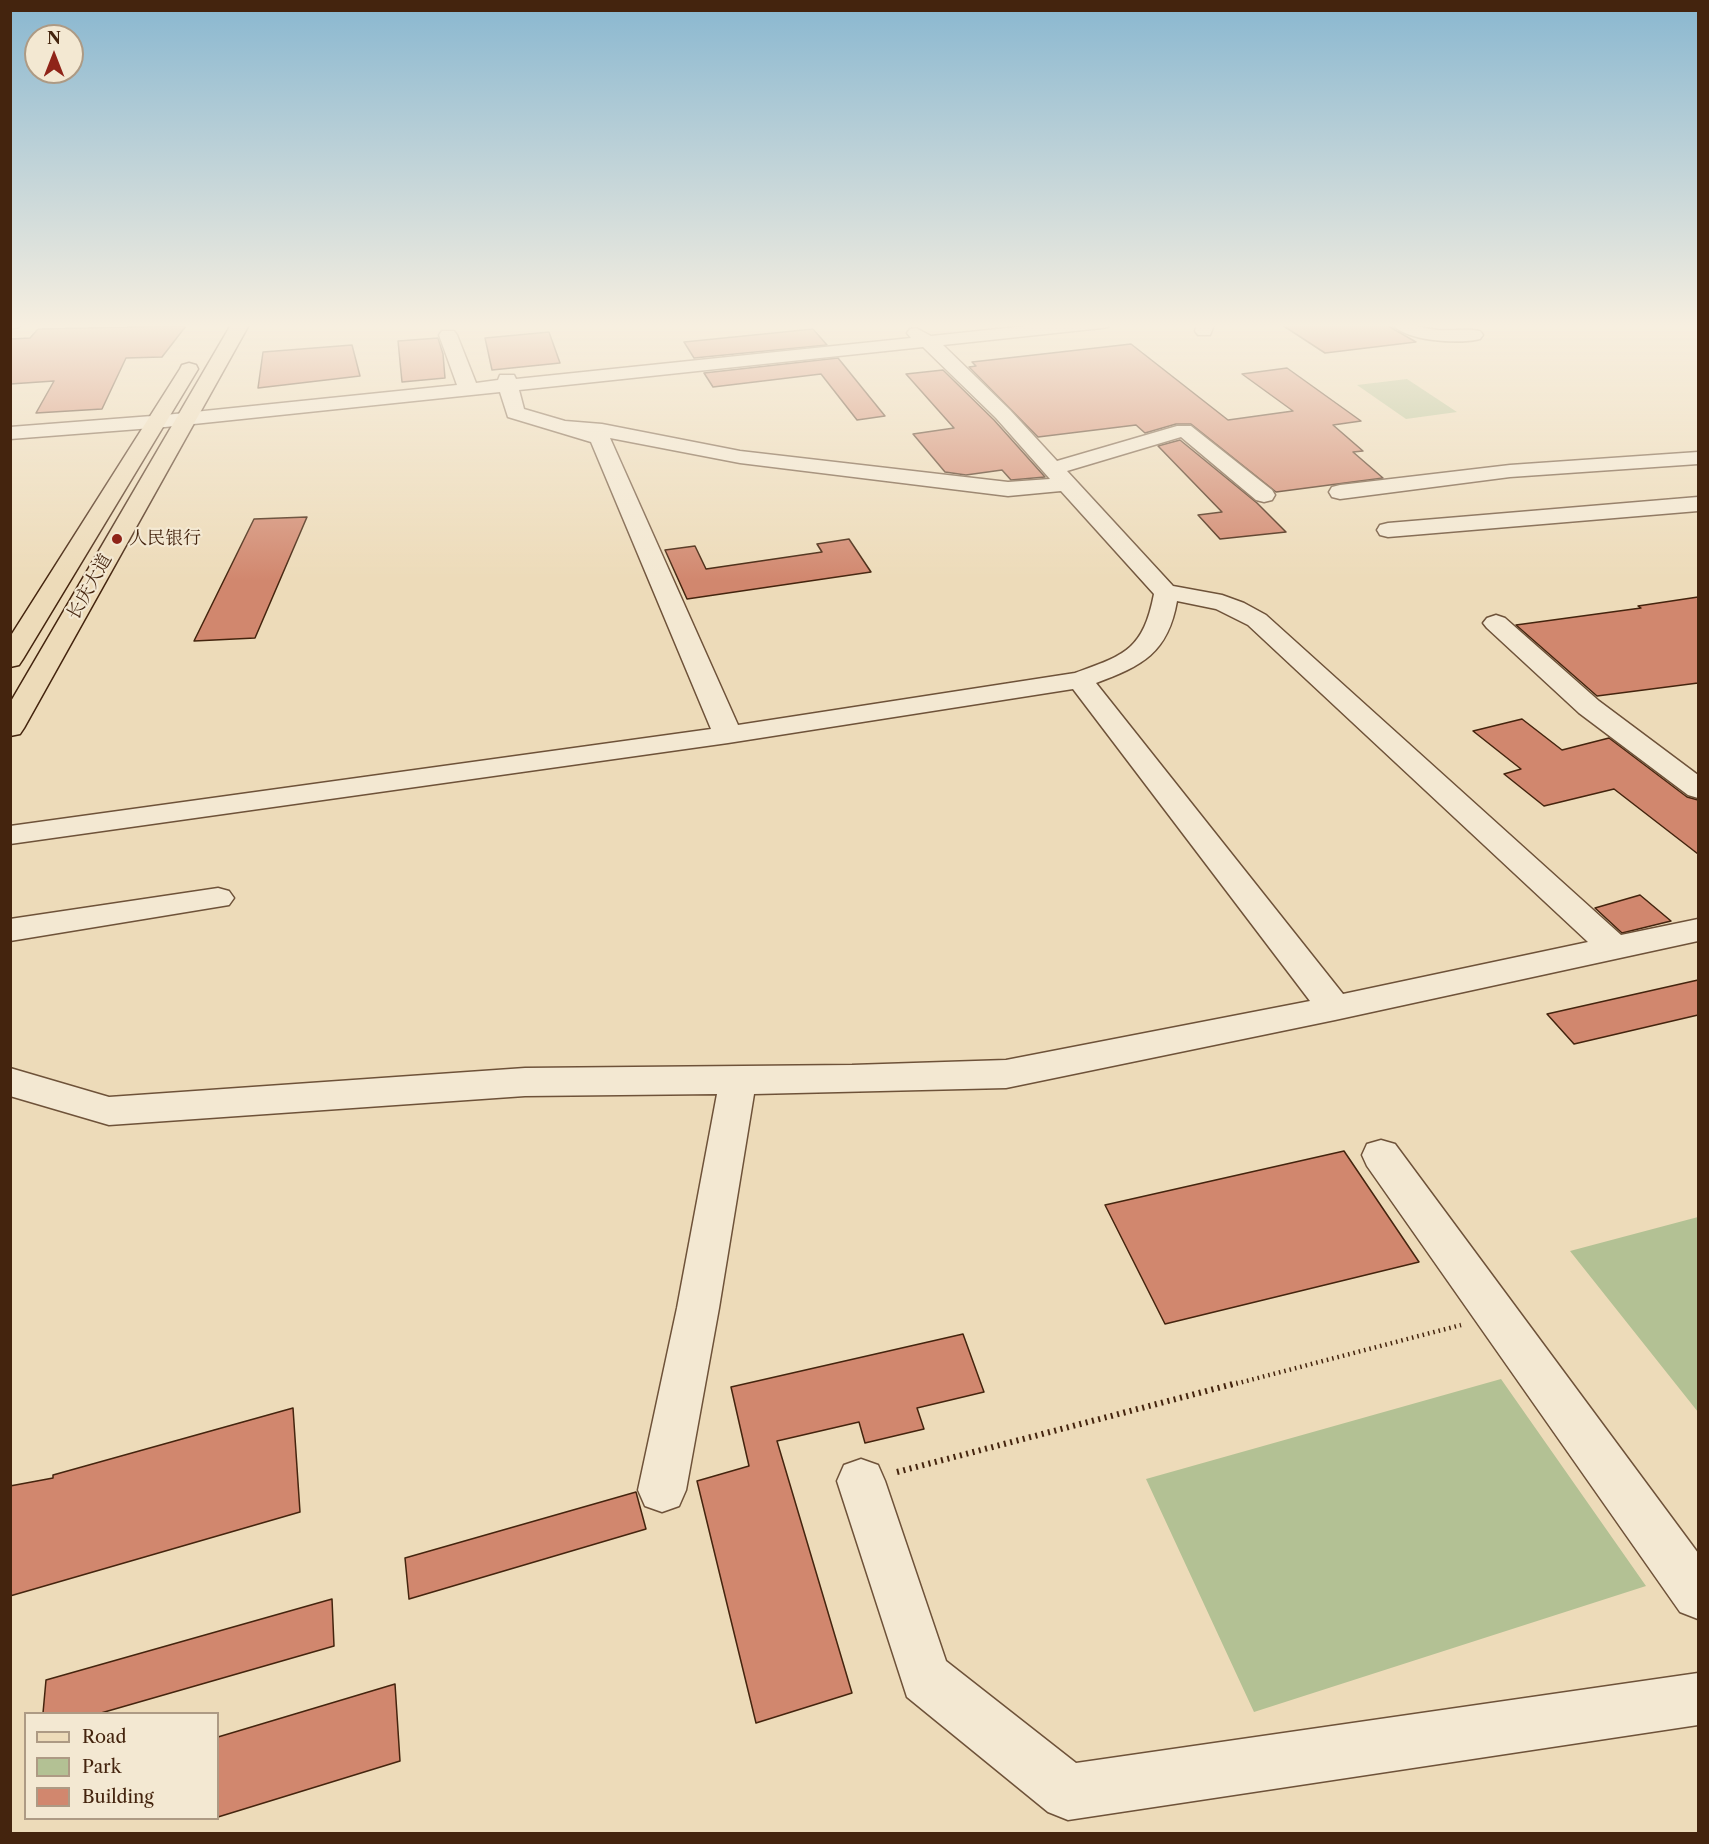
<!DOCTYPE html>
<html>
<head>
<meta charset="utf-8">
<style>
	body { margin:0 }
	#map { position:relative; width:1709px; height:1844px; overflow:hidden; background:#eddbb9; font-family:"Libre Caslon Text",serif }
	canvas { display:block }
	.frame { position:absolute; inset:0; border:12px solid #44240e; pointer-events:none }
	.legend { position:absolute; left:24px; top:1712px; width:195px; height:108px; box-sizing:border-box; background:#f3e8d2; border:2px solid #ad9a84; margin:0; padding:8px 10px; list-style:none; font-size:18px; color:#44240e }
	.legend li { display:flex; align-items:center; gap:12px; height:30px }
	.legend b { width:30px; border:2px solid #ad9a84 }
	.north { position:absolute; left:24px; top:24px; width:60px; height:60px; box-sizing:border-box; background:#f3e8d2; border:2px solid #ad9a84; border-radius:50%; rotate:0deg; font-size:16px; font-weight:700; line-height:24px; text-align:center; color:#44240e }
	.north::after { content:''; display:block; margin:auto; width:21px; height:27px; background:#8f2418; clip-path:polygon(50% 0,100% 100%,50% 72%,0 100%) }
</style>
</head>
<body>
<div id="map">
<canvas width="1709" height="1844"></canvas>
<div class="frame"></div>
<ul class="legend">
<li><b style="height:8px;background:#eddbb9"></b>Road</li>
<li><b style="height:16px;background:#b3c194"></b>Park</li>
<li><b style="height:16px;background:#d1876e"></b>Building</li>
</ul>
<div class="north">N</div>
</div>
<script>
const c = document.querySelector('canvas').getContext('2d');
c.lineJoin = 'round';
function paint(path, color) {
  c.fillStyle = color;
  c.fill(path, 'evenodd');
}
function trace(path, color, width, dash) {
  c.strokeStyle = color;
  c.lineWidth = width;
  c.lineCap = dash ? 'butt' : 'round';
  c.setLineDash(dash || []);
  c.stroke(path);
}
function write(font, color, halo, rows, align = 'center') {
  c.font = font + ' "Libre Caslon Text","Noto Serif SC",serif';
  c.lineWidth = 4.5;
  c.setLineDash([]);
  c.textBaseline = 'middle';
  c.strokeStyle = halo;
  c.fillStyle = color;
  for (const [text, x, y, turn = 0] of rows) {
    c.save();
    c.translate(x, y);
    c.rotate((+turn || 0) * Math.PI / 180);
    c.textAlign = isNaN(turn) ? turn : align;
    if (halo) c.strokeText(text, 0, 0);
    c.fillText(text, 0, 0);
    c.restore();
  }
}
paint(new Path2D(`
	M 1407,379 L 1457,412 L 1406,419 L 1357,385 Z
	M 1698,1217 L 1698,1412 L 1570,1251 Z
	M 1501,1379 L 1646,1586 L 1254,1712 L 1146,1479 Z`), '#b3c194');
const building = new Path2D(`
	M 1279,323 L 1383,323 L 1416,342 L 1325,353 Z
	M 186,326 L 162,357 L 126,358 L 102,409 L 36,413 L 54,381 L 10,384 L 10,339 L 30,338 L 38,329 Z
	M 813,329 L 827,345 L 694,358 L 684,342 Z
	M 549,332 L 560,363 L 492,370 L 485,338 Z
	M 438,338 L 443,354 L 445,378 L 402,382 L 398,341 Z
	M 1131,344 L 1228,420 L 1293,411 L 1242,374 L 1287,368 L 1361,421 L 1333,425 L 1363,451 L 1353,452 L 1383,478 L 1276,492 L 1191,424 L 1176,424 L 1145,433 L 1136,425 L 1038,437 L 969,367 L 976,366 L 972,362 Z
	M 352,345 L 360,376 L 258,388 L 263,352 Z
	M 838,358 L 885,416 L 857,420 L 821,374 L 713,387 L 704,373 Z
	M 943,370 L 994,420 L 1045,477 L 1011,480 L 1002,470 L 966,475 L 945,472 L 913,434 L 954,428 L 906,374 Z
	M 1180,440 L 1257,503 L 1286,532 L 1220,539 L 1198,515 L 1222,512 L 1158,446 Z
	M 307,517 L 255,638 L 194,641 L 254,519 Z
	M 849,539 L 871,572 L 687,599 L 665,550 L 695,546 L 706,569 L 822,552 L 817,544 Z
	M 1698,597 L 1698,683 L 1597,696 L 1516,625 L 1641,608 L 1638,606 Z
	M 1522,719 L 1562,750 L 1609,738 L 1687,797 L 1698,800 L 1698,854 L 1614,789 L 1544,806 L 1504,774 L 1521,769 L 1473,731 Z
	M 1640,895 L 1671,921 L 1622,933 L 1595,908 Z
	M 1698,980 L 1698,1015 L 1574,1044 L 1547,1014 Z
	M 1344,1151 L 1419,1262 L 1165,1324 L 1105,1205 Z
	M 963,1334 L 984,1392 L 917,1408 L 924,1429 L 865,1443 L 859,1422 L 777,1441 L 852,1693 L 756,1723 L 697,1481 L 749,1466 L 731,1387 Z
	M 293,1408 L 300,1512 L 10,1596 L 10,1486 L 53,1478 L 53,1475 Z
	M 636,1492 L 646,1529 L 409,1599 L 405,1558 Z
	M 332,1599 L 334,1646 L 101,1713 L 43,1713 L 46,1680 Z
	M 395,1684 L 400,1761 L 218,1817 L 218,1737 Z`);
paint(building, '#d1876e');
trace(building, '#44240e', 1.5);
const minor = new Path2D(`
	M 10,323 L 22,323 L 19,327 L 10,329 Z
	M 1054,323 L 1111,323 L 1108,327 L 1102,328 L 943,345 L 1010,410 L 1057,461 L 1177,426 L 1191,426 L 1272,490 L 1275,495 L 1272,500 L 1264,502 L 1256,500 L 1181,437 L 1067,471 L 1173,586 L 1222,595 L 1244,603 L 1266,615 L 1621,935 L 1698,919 L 1698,941 L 1335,1020 L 1006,1088 L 754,1094 L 719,1308 L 686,1490 L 679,1506 L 662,1512 L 645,1506 L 638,1490 L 677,1308 L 717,1094 L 525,1096 L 109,1125 L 10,1096 L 10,1068 L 109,1097 L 525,1068 L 852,1065 L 1006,1060 L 1310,1001 L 1073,689 L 728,743 L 10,844 L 10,826 L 711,729 L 591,442 L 508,417 L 500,392 L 165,427 L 10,439 L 10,427 L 165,415 L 457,385 L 439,335 L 442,331 L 454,331 L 457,335 L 476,383 L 498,380 L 500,375 L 514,375 L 516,379 L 911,338 L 907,333 L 910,329 L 916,328 L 931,336 ZM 923,347 L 996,418 L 1050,479 L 1008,482 L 740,451 L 602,424 L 565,421 L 524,409 L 519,390 ZM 610,438 L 740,463 L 1008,496 L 1061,491 L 1154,594 C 1143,650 1125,655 1075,673 L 738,725 ZM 1177,601 L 1216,609 L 1248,625 L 1588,942 L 1343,994 L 1096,683 C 1142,666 1168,653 1177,601 Z
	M 1197,323 L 1215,323 L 1210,335 L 1198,335 L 1195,331 Z
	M 1391,323 C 1409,322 1420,328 1438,330 C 1452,331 1467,328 1480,331 L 1483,335 L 1480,339 C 1459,344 1406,342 1391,323 Z
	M 1698,452 L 1698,464 L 1510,477 L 1340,499 L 1332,497 L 1329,492 L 1332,487 L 1340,485 L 1510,465 Z
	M 1698,497 L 1698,511 L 1388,537 L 1380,535 L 1377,530 L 1380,525 L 1388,523 Z
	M 1496,615 L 1505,618 L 1599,701 L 1698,775 L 1698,798 L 1688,795 L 1579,713 L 1487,628 L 1483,623 L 1487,618 Z
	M 218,888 L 229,891 L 234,898 L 229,905 L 10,941 L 10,919 Z
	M 1381,1140 L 1395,1144 L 1698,1553 L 1698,1619 L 1680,1612 L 1367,1166 L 1362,1155 L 1367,1144 Z
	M 861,1459 L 878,1465 L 885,1481 L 946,1661 L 1076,1763 L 1698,1673 L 1698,1725 L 1068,1820 L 1048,1812 L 907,1697 L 837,1481 L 844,1465 Z`);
const major = new Path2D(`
	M 232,323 L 250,323 L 24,728 L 20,734 L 10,736 L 10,703 Z
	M 189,363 L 196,365 L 198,369 L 23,659 L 19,665 L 10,667 L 10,637 L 180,369 L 182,365 Z`);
trace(minor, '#6e5239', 3);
trace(major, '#44240e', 3);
trace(new Path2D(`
	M 1231,1385 L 1461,1325`), '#44240e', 4.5, [1.5, 4]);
trace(new Path2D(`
	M 897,1472 L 1237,1383`), '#44240e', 6, [2, 4.5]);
paint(minor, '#f3e8d2');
paint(major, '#eddbb9');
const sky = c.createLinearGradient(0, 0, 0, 581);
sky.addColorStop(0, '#89b7d0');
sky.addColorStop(0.56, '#f7efe0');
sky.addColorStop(1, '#f7efe000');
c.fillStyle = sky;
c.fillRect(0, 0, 1709, 581);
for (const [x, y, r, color] of [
	[117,539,6,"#8f2418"]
]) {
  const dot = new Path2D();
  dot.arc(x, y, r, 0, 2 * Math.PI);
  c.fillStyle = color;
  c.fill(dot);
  trace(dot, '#f3e8d2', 2);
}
write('18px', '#44240e', '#f3e8d2', [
	["人民银行",129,539]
], 'left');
write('18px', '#44240e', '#f3e8d2', [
	["长庆大道",90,587,-61]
]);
</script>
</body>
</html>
